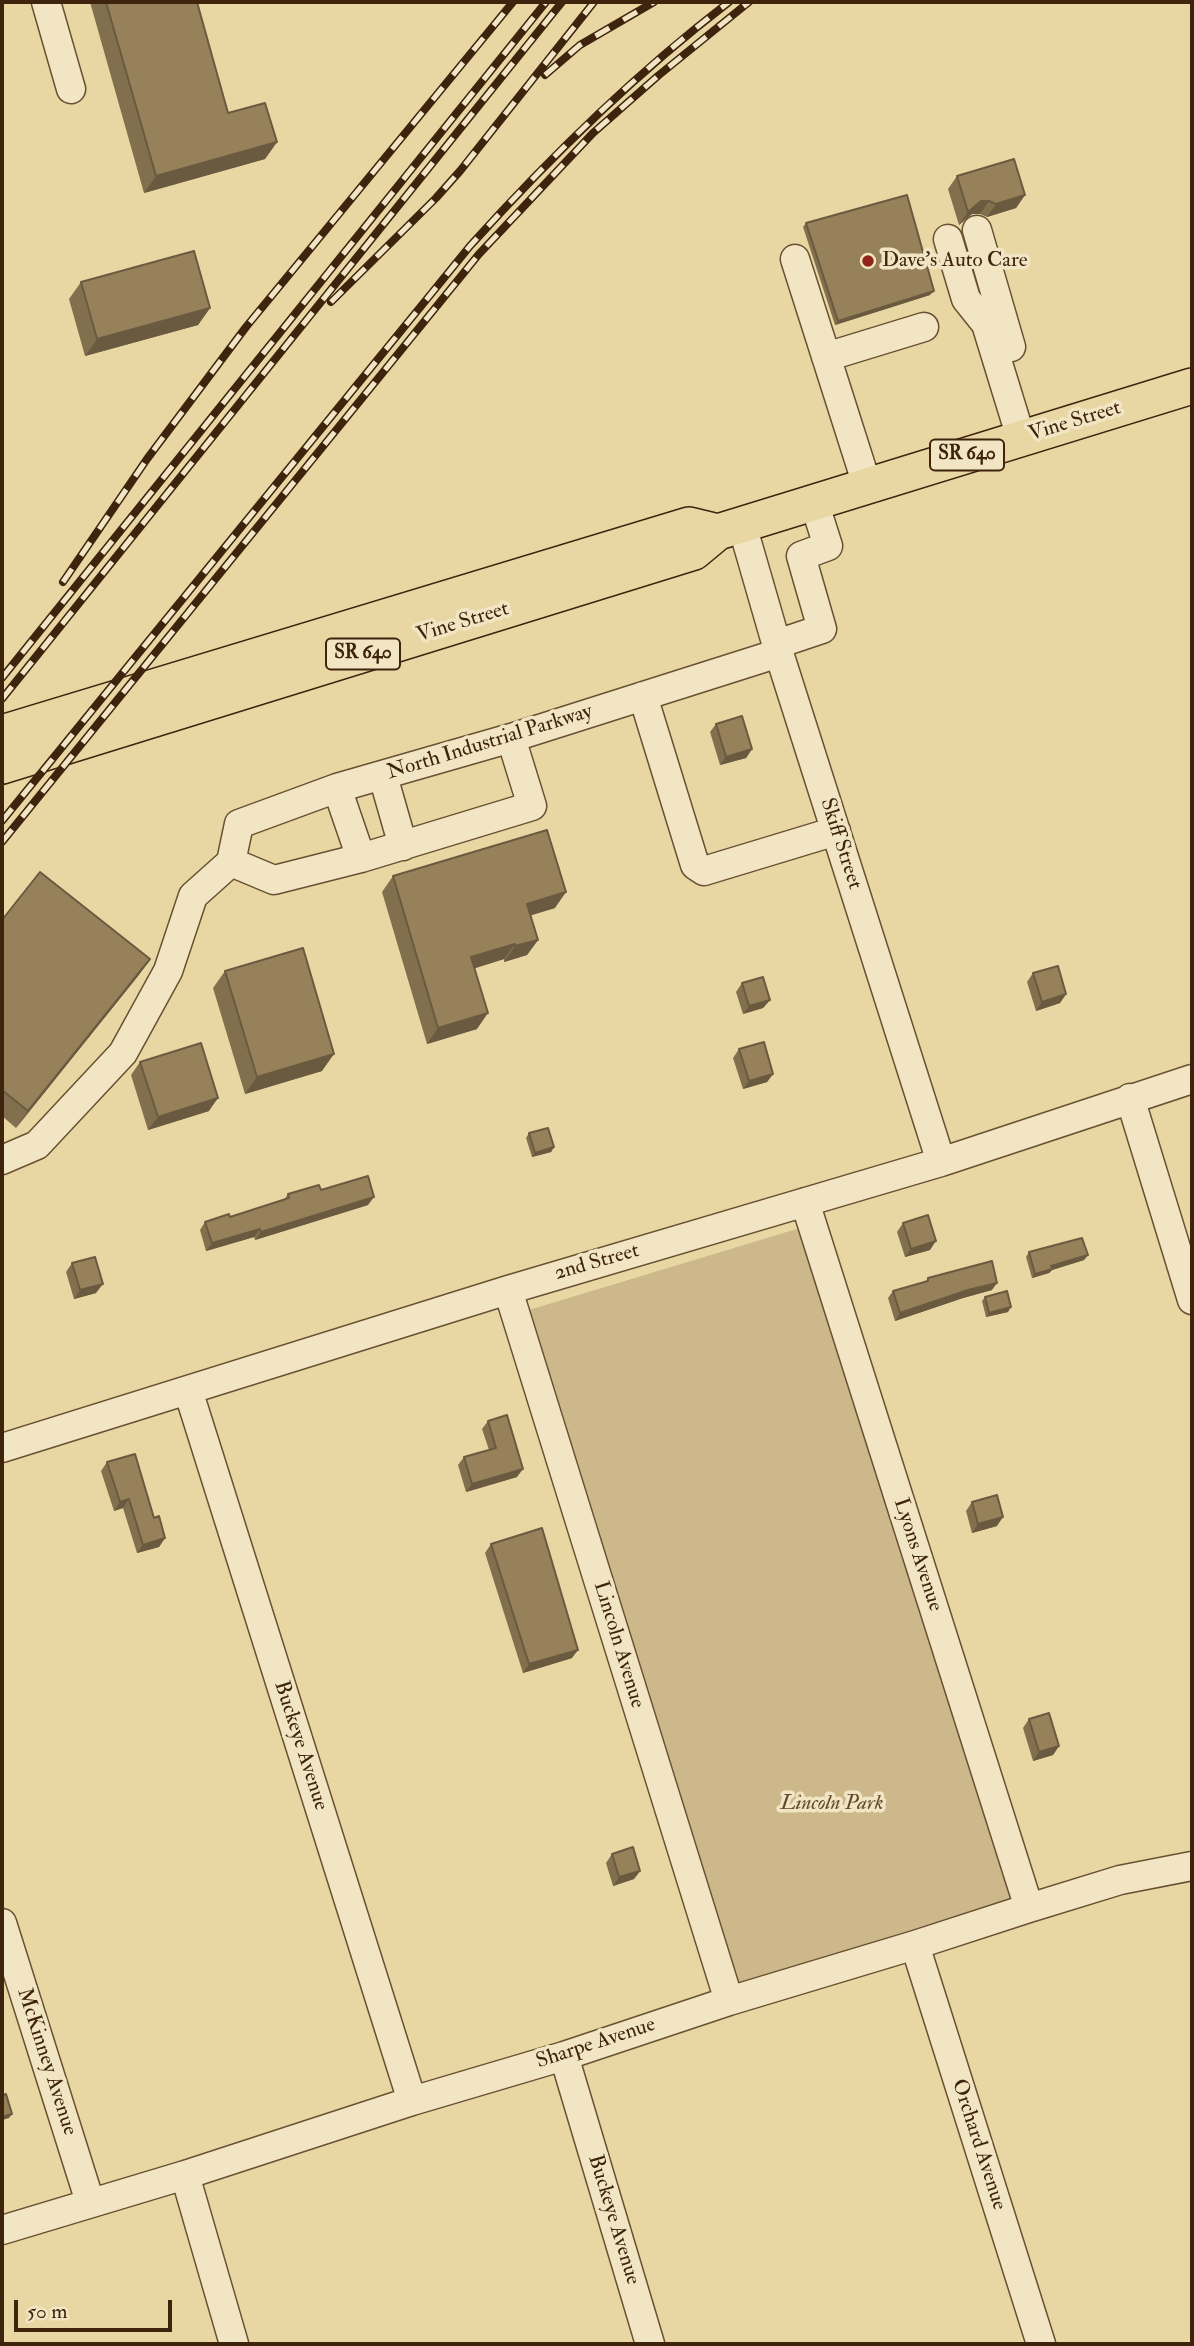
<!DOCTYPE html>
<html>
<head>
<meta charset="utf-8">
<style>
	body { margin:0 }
	#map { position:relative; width:1194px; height:2346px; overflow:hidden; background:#e9d7a3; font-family:"IM FELL Double Pica",serif }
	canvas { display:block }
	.frame { position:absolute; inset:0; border:4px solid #3e230d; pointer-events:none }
	.scale { position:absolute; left:14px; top:2300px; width:158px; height:32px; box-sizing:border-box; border:4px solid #3e230d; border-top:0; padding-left:9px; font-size:21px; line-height:24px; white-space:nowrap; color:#3e230d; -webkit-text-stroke:5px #f1e5c3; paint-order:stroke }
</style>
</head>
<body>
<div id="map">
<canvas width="1194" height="2346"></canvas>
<div class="frame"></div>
<div class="scale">50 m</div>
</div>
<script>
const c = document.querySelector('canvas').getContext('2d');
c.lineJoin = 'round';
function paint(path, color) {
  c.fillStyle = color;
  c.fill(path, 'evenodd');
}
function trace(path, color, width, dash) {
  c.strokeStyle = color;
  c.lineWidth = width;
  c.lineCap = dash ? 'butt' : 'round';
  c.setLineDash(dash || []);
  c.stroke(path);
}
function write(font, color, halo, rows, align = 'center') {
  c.font = font + ' "IM FELL Double Pica",serif';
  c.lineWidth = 7;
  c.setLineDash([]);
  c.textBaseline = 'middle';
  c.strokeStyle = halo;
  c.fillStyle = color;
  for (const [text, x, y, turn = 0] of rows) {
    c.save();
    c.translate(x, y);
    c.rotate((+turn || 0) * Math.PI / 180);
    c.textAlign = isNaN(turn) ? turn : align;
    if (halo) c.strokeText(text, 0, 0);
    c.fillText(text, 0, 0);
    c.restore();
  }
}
paint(new Path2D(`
	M 800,1228 L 1013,1899 L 737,1987 L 529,1310 Z`), '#ccb88a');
const minor = new Path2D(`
	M 46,2 L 71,89
	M 977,230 L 1011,347
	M 948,239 L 966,299 L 986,324 L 1021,438
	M 795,259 L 867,485
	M 826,357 L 924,327
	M 742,525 L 779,653 L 941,1162
	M 777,644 L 822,629 L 801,556 L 828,546 L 814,502
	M 643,696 L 695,865 L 704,871 L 836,831
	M 383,776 L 403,846
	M 337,788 L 361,858
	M 231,862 L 239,824 L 337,788 L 511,738 L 779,653
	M 231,862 L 274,880 L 361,858 L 532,806 L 511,738
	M 1130,1098 L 1192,1300
	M 2,1160 L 37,1145 L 123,1053 L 168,971 L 193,896 L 231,862
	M 805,1202 L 1029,1908
	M 508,1290 L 729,2001
	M 188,1390 L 412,2101
	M 2,1448 L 508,1290 L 941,1162 L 1192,1079
	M 2,1923 L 90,2202
	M 915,1945 L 1041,2344
	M 564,2056 L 650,2344
	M 185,2175 L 234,2344
	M 2,2230 L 185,2175 L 412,2101 L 564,2056 L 729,2001 L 915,1945 L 1029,1908 L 1120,1880 L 1192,1866`);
const major = new Path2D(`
	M 2,733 L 689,525 L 718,532
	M 2,766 L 694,552 L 718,532 L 1192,386`);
trace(minor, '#695032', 31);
trace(major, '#3e230d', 38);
trace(minor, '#f1e5c3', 28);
trace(major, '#e9d7a3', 35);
const rail = new Path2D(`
	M 545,75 L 580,45 L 654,2
	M 331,302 L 436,198 L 460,171 L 594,2
	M 63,582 L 147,459 L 246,327 L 513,2
	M 2,678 L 546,2
	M 2,699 L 562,2
	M 2,821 L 470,246 C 550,157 634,75 729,2
	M 2,842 L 479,254 L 593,133 L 659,75 L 749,2`);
trace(rail, '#3e230d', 8);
trace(rail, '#f1e5c3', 5, [16]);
paint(new Path2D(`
	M 90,2 L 197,2 L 228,113 L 277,142 L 265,159 L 144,193 Z
	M 957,176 L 1025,195 L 1016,208 L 987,217 L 980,214 L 972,214 L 959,225 L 948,189 Z
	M 806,223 L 930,295 L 835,325 L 803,227 Z
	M 81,282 L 210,308 L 198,325 L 85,356 L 69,299 Z
	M 716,724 L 752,749 L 746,758 L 720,765 L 710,732 Z
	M 393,876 L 555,908 L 530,915 L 538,940 L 527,955 L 504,962 L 504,959 L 475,968 L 477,1029 L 427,1044 L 382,892 Z
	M 2,920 L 150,959 L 138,976 L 16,1128 L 2,1116 Z
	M 225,971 L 322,1071 L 245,1094 L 213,988 Z
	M 1033,973 L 1066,994 L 1060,1003 L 1036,1011 L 1027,982 Z
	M 742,983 L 770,1000 L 763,1008 L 743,1014 L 736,992 Z
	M 739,1049 L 773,1074 L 767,1082 L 743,1089 L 733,1058 Z
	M 140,1062 L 209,1111 L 148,1130 L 131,1075 Z
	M 529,1133 L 554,1147 L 551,1152 L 532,1157 L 526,1138 Z
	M 321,1190 L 368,1205 L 255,1240 L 254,1237 L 206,1251 L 200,1230 L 205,1222 L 230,1217 L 284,1200 L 288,1194 Z
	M 903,1223 L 930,1250 L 905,1257 L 897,1232 Z
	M 1029,1252 L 1088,1255 L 1084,1260 L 1052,1270 L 1049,1273 L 1032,1278 L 1026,1257 Z
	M 72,1263 L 96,1293 L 74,1299 L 66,1272 Z
	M 928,1278 L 992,1290 L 963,1298 L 895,1321 L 888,1298 L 893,1291 L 925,1282 Z
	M 985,1297 L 1008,1312 L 986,1317 L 982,1301 Z
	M 488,1421 L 517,1477 L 466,1492 L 458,1465 L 464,1457 L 489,1450 L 482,1429 Z
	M 107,1462 L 154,1518 L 165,1538 L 159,1547 L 137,1553 L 123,1508 L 114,1511 L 101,1471 Z
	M 972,1502 L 997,1526 L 972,1533 L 966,1511 Z
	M 491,1544 L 572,1658 L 523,1673 L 485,1553 Z
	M 1029,1719 L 1059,1746 L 1053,1755 L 1033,1761 L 1023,1728 Z
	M 612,1854 L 640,1871 L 634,1879 L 613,1886 L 606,1863 Z`), '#826f4e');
paint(new Path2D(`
	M 277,142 L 265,159 L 144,193 L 156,176 Z
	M 1025,195 L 1016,208 L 987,217 L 996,204 Z
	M 981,201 L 989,201 L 980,214 L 972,214 L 959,225 L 968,212 Z
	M 934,291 L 930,295 L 835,325 L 838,321 Z
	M 210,308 L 198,325 L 85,356 L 97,339 Z
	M 752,749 L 746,758 L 720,765 L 726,757 Z
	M 566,892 L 555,908 L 516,920 L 527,904 Z
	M 538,940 L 527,955 L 504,962 L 515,946 Z
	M 515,944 L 504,959 L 460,973 L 471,957 Z
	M 150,959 L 138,976 L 16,1128 L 28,1111 Z
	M 1066,994 L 1060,1003 L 1036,1011 L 1042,1002 Z
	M 770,1000 L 763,1008 L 743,1014 L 749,1006 Z
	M 488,1013 L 477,1029 L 427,1044 L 438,1028 Z
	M 334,1054 L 322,1071 L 245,1094 L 257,1077 Z
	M 773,1074 L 767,1082 L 743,1089 L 749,1081 Z
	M 218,1098 L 209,1111 L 148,1130 L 158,1117 Z
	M 554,1147 L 551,1152 L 532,1157 L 535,1153 Z
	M 374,1197 L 368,1205 L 255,1240 L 261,1232 Z
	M 260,1229 L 254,1237 L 206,1251 L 212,1243 Z
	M 936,1241 L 930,1250 L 905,1257 L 911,1249 Z
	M 1088,1255 L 1084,1260 L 1052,1270 L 1049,1273 L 1032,1278 L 1035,1274 L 1051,1266 Z
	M 997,1283 L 992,1290 L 963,1298 L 895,1321 L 900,1313 L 968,1290 Z
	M 103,1284 L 96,1293 L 74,1299 L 80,1290 Z
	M 1011,1307 L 1008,1312 L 986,1317 L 989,1313 Z
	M 523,1469 L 517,1477 L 466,1492 L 472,1484 Z
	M 129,1499 L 123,1508 L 114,1511 L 120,1502 Z
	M 1003,1517 L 997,1526 L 972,1533 L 978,1524 Z
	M 165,1538 L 159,1547 L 137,1553 L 143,1545 Z
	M 578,1650 L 572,1658 L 523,1673 L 529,1664 Z
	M 1059,1746 L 1053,1755 L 1033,1761 L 1039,1752 Z
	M 640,1871 L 634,1879 L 613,1886 L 619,1877 Z
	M 12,2114 L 9,2118 L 2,2120 L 2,2117 Z`), '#6a5a40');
const building = new Path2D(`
	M 106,2 L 197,2 L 228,113 L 265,103 L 277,142 L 156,176 Z
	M 1014,159 L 1025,195 L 996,204 L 989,201 L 981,201 L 968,212 L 957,176 Z
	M 907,195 L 934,291 L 838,321 L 806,223 Z
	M 194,251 L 210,308 L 97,339 L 81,282 Z
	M 742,716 L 752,749 L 726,757 L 716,724 Z
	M 547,830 L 566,892 L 527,904 L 538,940 L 515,946 L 515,944 L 471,957 L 488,1013 L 438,1028 L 393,876 Z
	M 40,872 L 150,959 L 28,1111 L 2,1090 L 2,920 Z
	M 303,948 L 334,1054 L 257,1077 L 225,971 Z
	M 1058,966 L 1066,994 L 1042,1002 L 1033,973 Z
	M 763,977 L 770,1000 L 749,1006 L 742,983 Z
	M 764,1042 L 773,1074 L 749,1081 L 739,1049 Z
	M 201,1043 L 218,1098 L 158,1117 L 140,1062 Z
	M 548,1128 L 554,1147 L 535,1153 L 529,1133 Z
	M 368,1176 L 374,1197 L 261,1232 L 260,1229 L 212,1243 L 205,1222 L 229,1214 L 230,1217 L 289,1198 L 288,1194 L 319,1185 L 321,1190 Z
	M 928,1215 L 936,1241 L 911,1249 L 903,1223 Z
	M 1082,1238 L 1088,1255 L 1051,1266 L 1052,1269 L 1035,1274 L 1029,1252 Z
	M 95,1257 L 103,1284 L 80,1290 L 72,1263 Z
	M 992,1261 L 997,1283 L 968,1290 L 900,1313 L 893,1291 L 928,1281 L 928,1278 Z
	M 1007,1291 L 1011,1307 L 989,1313 L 985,1297 Z
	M 507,1415 L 523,1469 L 472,1484 L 464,1457 L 496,1448 L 488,1421 Z
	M 135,1454 L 154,1518 L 159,1516 L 165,1538 L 143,1545 L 129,1499 L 120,1502 L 107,1462 Z
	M 997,1495 L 1003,1517 L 978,1524 L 972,1502 Z
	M 542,1528 L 578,1650 L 529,1664 L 491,1544 Z
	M 1049,1713 L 1059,1746 L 1039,1752 L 1029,1719 Z
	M 633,1847 L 640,1871 L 619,1877 L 612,1854 Z
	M 6,2094 L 12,2114 L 2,2117 L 2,2096 Z`);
paint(building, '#97815b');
trace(building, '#6a5a40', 2);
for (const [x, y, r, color] of [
	[868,261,7,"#8f2418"]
]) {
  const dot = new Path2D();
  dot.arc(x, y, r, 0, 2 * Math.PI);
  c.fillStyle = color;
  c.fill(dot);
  trace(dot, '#f1e5c3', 2.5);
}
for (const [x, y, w] of [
	[967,455,74],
	[363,654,74]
]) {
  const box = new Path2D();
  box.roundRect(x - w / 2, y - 15.5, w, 31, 5);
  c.fillStyle = '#f1e5c3';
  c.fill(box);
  trace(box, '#3e230d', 2);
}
write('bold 19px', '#3e230d', null, [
	["SR 640",967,455],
	["SR 640",363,654]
]);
write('21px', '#3e230d', '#f1e5c3', [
	["Dave's Auto Care",882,261]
], 'left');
write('21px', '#3e230d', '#f1e5c3', [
	["Vine Street",1075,422,-17],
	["Vine Street",463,623,-17],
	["North Industrial Parkway",490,743,-17],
	["Skiff Street",840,844,72],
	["2nd Street",597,1263,-16],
	["Lyons Avenue",917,1555,72],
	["Lincoln Avenue",618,1645,73],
	["Buckeye Avenue",300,1746,72],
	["Sharpe Avenue",596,2044,-18],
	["McKinney Avenue",46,2062,72],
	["Orchard Avenue",978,2145,72],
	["Buckeye Avenue",613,2220,73]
]);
write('italic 21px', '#62482c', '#f1e5c3', [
	["Lincoln Park",832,1804]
]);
</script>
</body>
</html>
